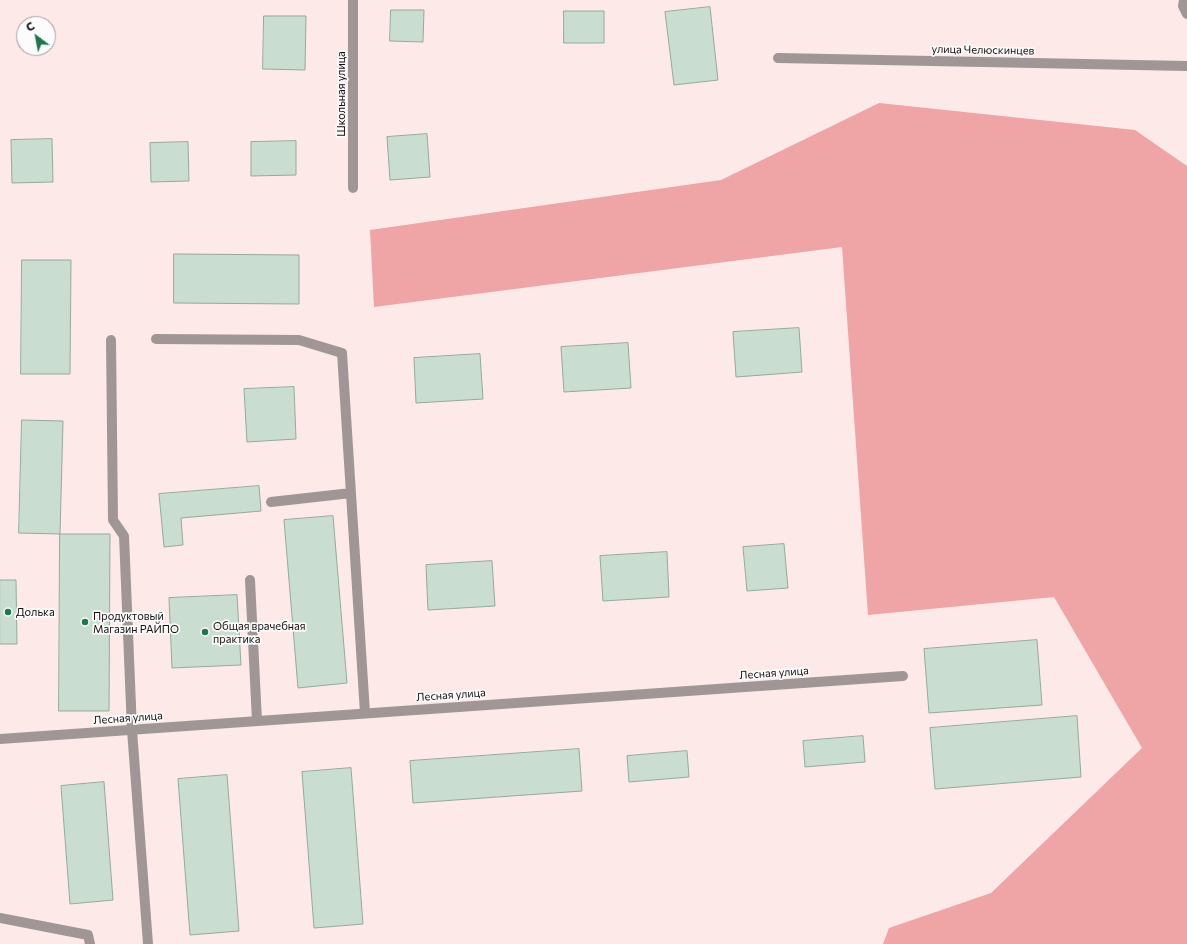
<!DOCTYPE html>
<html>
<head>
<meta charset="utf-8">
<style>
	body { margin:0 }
	#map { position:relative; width:1187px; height:944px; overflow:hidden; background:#fee9e9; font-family:Commissioner,sans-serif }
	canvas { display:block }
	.north { position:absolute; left:16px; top:16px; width:40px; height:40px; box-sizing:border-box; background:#fcfcfc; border:1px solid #a09c9c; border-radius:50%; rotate:328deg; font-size:11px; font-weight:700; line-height:16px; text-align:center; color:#150c0c }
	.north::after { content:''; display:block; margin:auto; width:14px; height:18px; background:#1f774b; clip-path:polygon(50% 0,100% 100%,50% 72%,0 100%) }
</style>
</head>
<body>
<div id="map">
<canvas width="1187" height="944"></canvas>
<div class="north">С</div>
</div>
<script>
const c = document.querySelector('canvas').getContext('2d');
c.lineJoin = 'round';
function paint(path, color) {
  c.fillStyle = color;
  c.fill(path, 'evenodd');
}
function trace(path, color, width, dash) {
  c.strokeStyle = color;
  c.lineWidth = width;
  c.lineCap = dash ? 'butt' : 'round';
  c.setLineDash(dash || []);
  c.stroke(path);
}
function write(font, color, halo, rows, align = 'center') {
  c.font = font + ' Commissioner,sans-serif';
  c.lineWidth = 3.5;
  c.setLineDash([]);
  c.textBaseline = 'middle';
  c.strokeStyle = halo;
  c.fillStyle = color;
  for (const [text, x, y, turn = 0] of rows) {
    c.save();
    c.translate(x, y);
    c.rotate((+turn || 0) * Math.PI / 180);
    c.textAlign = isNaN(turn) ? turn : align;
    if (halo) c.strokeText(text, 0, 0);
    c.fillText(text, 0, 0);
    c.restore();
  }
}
paint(new Path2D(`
	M 879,103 L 1135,130 L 1187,166 L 1187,944 L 883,944 L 889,928 L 991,893 L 1142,748 L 1054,597 L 868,615 L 842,247 L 374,307 L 370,230 L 721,180 Z`), '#efa4a5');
const building = new Path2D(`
	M 710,7 L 718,80 L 674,85 L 665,12 Z
	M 391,10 L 424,10 L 423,42 L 390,41 Z
	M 564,11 L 604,11 L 604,43 L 564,43 Z
	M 264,16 L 306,16 L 305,70 L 263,69 Z
	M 427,134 L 430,177 L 390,180 L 387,137 Z
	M 52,139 L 53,182 L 12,183 L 11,140 Z
	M 296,141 L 296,175 L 251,176 L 251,142 Z
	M 188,142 L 189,181 L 151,182 L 150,143 Z
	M 174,254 L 299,255 L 299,304 L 174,303 Z
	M 22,260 L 71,260 L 70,374 L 21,374 Z
	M 799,328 L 802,372 L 736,377 L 733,332 Z
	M 628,343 L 631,388 L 564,392 L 561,347 Z
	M 480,354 L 483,399 L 416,403 L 414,358 Z
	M 294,387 L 296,439 L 247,442 L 244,389 Z
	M 22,420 L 63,421 L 60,534 L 19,533 Z
	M 259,486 L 261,511 L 181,518 L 183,545 L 164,547 L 159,494 Z
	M 333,516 L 347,683 L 298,688 L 284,520 Z
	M 60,534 L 110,534 L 109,711 L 59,711 Z
	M 784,544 L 788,588 L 747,591 L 743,547 Z
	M 667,552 L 669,597 L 603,601 L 600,556 Z
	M 492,561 L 495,606 L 428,610 L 426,565 Z
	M 0,580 L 16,580 L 17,644 L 0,644 Z
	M 237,595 L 241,665 L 172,668 L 169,598 Z
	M 1037,640 L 1042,705 L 929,713 L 924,649 Z
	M 1077,716 L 1081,777 L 935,789 L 930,728 Z
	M 863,736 L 865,762 L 805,767 L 803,741 Z
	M 579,749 L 582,791 L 413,803 L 410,761 Z
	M 687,751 L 689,777 L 629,782 L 627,756 Z
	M 351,768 L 363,924 L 314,928 L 302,772 Z
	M 227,775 L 239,931 L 190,935 L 178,779 Z
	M 104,782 L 113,900 L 70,904 L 61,786 Z`);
paint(building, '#c9ded0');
trace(building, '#95a99c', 1);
trace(new Path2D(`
	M 156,339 L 299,340 L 342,353 L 365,713
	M 111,340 L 113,520 L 124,536 L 132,730
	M 271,502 L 351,493
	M 250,580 L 257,721
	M 0,918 L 88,935 L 90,944`), '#a19696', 10);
trace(new Path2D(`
	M 1184,0 L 1183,6 L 1187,14
	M 778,58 L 1187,66
	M 353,188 L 353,0
	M 132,730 L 148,944
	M 0,739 L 903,676`), '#a19696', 10);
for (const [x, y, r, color] of [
	[8,612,4,"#1f774b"],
	[85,622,4,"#1f774b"],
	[205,632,4,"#1f774b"]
]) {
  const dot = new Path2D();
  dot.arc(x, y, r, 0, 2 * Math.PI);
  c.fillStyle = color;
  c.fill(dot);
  trace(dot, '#fcfcfc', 1.5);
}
write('11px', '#150c0c', '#fcfcfc', [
	["улица Челюскинцев",983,50,1],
	["Школьная улица",341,94,-90],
	["Лесная улица",774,673,-4],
	["Лесная улица",451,695,-4],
	["Лесная улица",128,718,-4]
]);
write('11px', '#150c0c', '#fcfcfc', [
	["Долька",16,612],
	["Продуктовый",93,616],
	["Магазин РАЙПО",93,629],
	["Общая врачебная",213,626],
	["практика",213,639]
], 'left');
</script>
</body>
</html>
